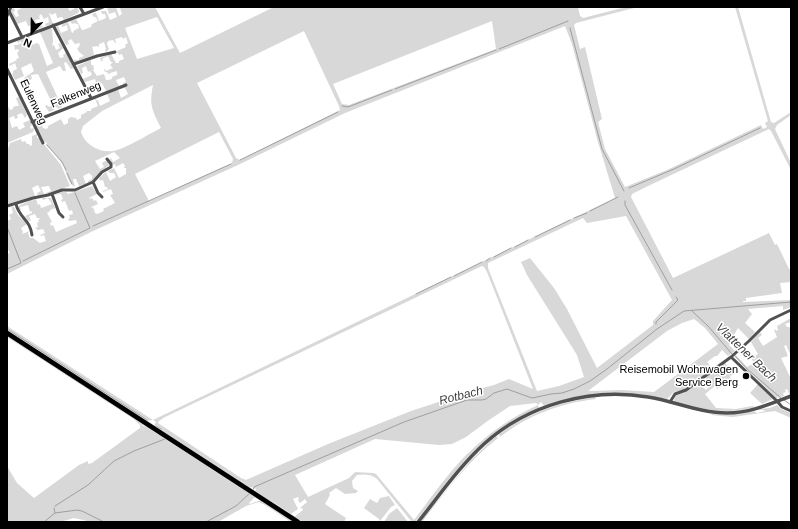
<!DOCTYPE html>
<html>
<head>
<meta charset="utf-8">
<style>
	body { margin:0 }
	#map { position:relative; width:798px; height:529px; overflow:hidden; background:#fff; font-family:Helvetica,sans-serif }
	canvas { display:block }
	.frame { position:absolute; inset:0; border:8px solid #000; pointer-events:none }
	.north { position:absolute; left:12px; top:12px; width:40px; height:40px; -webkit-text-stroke:3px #fff; paint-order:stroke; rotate:202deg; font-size:11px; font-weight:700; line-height:16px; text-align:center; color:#000 }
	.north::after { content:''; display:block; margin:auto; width:14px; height:18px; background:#000; clip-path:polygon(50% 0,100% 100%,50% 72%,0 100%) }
</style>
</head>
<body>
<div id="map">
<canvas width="798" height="529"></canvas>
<div class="frame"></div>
<div class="north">N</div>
</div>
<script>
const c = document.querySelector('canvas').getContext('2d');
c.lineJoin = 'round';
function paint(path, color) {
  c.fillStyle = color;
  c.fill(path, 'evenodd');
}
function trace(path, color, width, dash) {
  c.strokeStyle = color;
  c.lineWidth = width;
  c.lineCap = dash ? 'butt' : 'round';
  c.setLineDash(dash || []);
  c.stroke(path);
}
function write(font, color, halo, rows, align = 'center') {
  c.font = font + ' Helvetica,sans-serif';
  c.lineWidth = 3;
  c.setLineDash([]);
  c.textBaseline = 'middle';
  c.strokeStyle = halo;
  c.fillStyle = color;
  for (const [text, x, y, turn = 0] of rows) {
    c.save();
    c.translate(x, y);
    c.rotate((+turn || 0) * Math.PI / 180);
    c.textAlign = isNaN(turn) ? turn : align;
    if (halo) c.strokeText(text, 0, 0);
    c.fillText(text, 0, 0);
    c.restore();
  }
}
paint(new Path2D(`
	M 13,7 L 15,11 L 13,12 L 16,17 L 19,16 L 17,11 L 23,7 L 67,7 L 70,11 L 77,7 L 79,11 L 78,13 L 64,20 L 62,17 L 57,18 L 56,13 L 51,15 L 50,13 L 49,13 L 53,24 L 46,26 L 45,24 L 49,22 L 48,17 L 44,19 L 41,14 L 39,16 L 40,19 L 35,20 L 38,27 L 42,25 L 43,27 L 31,32 L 30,30 L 34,28 L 33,25 L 28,26 L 26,21 L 17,24 L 11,11 Z
	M 107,7 L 116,7 L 119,16 L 122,14 L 120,8 L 118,7 L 155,7 L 180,53 L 274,7 L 578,7 L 580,16 L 583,18 L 626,7 L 638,7 L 576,23 L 574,25 L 580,49 L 585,47 L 602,119 L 598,122 L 605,149 L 625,187 L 667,170 L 761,125 L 763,129 L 767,127 L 765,123 L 768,121 L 735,7 L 738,7 L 771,122 L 774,123 L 791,112 L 791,115 L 777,125 L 775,129 L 791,163 L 791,170 L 771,131 L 769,129 L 648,186 L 632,194 L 631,197 L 673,278 L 769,233 L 775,245 L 777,244 L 789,269 L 791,269 L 791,282 L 780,283 L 782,293 L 746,298 L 746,301 L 743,301 L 743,302 L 791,300 L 791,307 L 783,310 L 783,306 L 748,309 L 752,314 L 745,323 L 755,332 L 749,339 L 738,328 L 732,338 L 736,342 L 735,343 L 736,345 L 734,346 L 731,342 L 729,345 L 735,351 L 728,356 L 722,350 L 717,356 L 715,356 L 707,362 L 713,369 L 684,390 L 674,392 L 667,399 L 645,395 L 613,393 L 544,406 L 541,402 L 538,405 L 539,408 L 511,423 L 465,462 L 415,522 L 411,521 L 377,479 C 371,474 365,474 357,475 L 352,481 L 353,488 L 358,491 L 356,493 L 345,494 L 336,488 L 329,493 L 330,495 L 325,504 L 346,518 L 344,522 L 301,522 L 294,517 L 303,510 L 302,508 L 300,508 L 307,502 L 305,499 L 300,503 L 298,500 L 299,499 L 298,497 L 293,499 L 298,509 L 291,514 L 270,500 L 268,501 L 255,492 L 256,489 L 252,487 L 249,488 L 154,426 L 156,422 L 153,420 L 146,421 L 7,331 L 7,326 L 153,420 L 615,198 L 598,142 L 572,44 L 565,26 L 345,113 L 238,165 L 93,231 L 7,274 L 7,254 L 10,253 L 7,248 L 7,221 L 11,219 L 9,215 L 13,213 L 11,206 L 14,207 L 18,215 L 27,224 L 21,228 L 23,232 L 22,234 L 30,231 L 28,233 L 30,238 L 33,238 L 40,243 L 46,241 L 44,235 L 41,236 L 40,235 L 45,233 L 43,229 L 38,230 L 35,228 L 38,227 L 37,223 L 39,222 L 38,220 L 40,219 L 39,218 L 37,218 L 35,214 L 29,216 L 31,221 L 29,221 L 25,216 L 32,213 L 32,211 L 30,212 L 28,205 L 20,207 L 21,210 L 20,210 L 18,208 L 20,205 L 32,200 L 33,201 L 33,200 L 36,199 L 38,205 L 40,204 L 41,208 L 52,204 L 48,198 L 43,200 L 42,198 L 51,198 L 55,208 L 50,210 L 50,211 L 47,213 L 52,222 L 50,223 L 51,226 L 53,225 L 56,232 L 77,223 L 76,220 L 69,221 L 68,219 L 70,218 L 69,215 L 73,214 L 72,210 L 69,211 L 65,201 L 62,202 L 61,200 L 63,199 L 61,194 L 55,195 L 62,192 L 66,192 L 68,194 L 92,186 L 97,194 L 89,198 L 90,199 L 92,198 L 94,201 L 96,200 L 98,204 L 91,207 L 91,208 L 93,207 L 95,213 L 97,214 L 104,211 L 103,209 L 115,203 L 110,195 L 113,194 L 111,189 L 103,192 L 103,191 L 108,189 L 107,187 L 105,187 L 103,180 L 100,181 L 99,178 L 106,172 L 110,181 L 116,177 L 114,173 L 110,173 L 108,171 L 114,168 L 119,178 L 126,174 L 126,168 L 124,168 L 125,166 L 123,163 L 116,167 L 115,164 L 113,165 L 110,159 L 111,158 L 113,162 L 120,158 L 114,152 L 95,161 L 100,169 L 104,167 L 102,163 L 105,161 L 108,162 L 109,165 L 93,181 L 88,183 L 88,181 L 92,179 L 92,176 L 89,173 L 83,176 L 86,184 L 79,186 L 76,179 L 73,179 L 75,187 C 68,184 67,173 63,165 C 59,158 52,151 46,145 L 47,143 L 44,141 L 34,122 L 44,119 L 45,121 L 41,123 L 43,128 L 46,129 L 48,128 L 48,126 L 61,119 L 64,125 L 68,123 L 68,119 L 71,117 L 76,118 L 77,120 L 81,118 L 81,115 L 87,112 L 85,108 L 87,111 L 91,111 L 91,109 L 98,106 L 95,99 L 96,99 L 97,101 L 98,100 L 100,106 L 110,101 L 107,94 L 118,89 L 121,98 L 128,94 L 125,88 L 120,89 L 124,84 L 123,83 L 126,82 L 124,77 L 116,80 L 119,86 L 106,91 L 102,83 L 94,86 L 93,84 L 96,82 L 95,79 L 85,82 L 83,79 L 92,75 L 90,71 L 88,72 L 86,66 L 82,68 L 83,73 L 81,74 L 77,66 L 91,60 L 91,65 L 93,65 L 94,69 L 93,70 L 97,76 L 104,74 L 106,80 L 108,80 L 112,79 L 112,77 L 117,75 L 117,71 L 110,73 L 110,75 L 109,73 L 106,74 L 108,72 L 105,72 L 104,69 L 105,69 L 106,71 L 113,68 L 110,65 L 113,62 L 111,62 L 108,56 L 102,59 L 103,61 L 101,61 L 100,58 L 111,54 L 116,63 L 119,63 L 119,61 L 124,59 L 122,54 L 119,55 L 117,51 L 126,47 L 125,45 L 128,43 L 126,37 L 123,39 L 122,37 L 115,39 L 116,43 L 115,43 L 113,40 L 108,41 L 107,44 L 109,49 L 106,52 L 105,50 L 106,49 L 104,42 L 99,44 L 99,47 L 97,46 L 93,47 L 92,46 L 94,55 L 75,62 L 74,62 L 74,60 L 79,60 L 79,58 L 84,56 L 79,52 L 77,48 L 79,47 L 80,43 L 75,44 L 71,39 L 68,41 L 69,44 L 66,45 L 56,27 L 58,26 L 61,33 L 68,30 L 67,25 L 63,27 L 61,25 L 68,22 L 72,33 L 74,32 L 73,31 L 79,28 L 78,24 L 76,24 L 75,23 L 72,24 L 70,21 L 76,19 L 82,30 L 83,30 L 91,27 L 92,24 L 98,21 L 96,17 L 94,17 L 92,14 L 96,13 L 99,21 L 106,18 L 105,14 L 102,14 L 101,11 L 106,11 L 110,20 L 117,17 L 115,12 L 109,14 ZM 157,17 L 174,48 L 137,59 L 125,28 ZM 492,21 L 496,49 L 349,105 L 342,104 L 333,84 ZM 304,31 L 339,106 L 340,110 L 240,160 L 236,158 L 197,83 ZM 153,85 C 149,105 152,110 161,128 C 149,134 125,149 113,151 C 100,153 85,145 81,132 L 83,126 L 102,111 ZM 219,132 L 233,159 L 232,163 L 149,201 L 135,174 ZM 626,216 L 672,300 L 653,321 L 653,325 L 597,368 L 567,309 L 554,288 L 530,258 L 521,262 L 527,275 L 577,355 L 584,377 L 559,386 L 537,391 L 488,268 L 488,263 L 583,218 L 587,223 ZM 482,266 L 484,267 L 487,272 L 533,389 L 509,379 L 494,385 L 475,390 L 411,411 L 328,444 L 246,480 L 241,478 L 158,423 L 159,421 L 165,417 ZM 694,319 L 705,328 L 718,344 L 654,392 L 622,390 L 588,391 L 667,331 L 682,323 ZM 536,403 L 538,405 C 516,415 496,428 478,444 C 453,465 434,494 414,520 L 376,474 L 373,473 L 355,472 L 349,478 L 308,497 L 295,475 L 375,439 L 439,445 L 452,444 L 466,437 L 489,420 L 510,406 Z
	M 49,28 L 52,29 L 53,42 L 52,46 L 54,45 L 56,50 L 60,48 L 58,44 L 60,43 L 63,48 L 58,53 L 60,58 L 64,57 L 63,55 L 66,53 L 74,68 L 71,69 L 66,62 L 64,63 L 66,71 L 63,71 L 60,66 L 46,72 L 62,107 L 58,109 L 57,107 L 54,108 L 54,110 L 49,112 L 45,106 L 47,105 L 49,107 L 53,105 L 38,74 L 31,75 L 32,79 L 25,82 L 24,78 L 34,71 L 31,63 L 21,68 L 24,76 L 15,80 L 12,74 L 13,73 L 13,71 L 17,69 L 15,63 L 10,66 L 9,64 L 17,60 L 16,59 L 19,58 L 17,53 L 19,51 L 18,49 L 15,50 L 14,45 L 17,45 L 22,43 L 21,41 L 18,43 L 17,41 L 29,36 L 33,45 L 36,43 L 39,44 L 47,66 L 53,63 L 40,32 Z
	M 19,97 L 27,115 L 25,118 L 22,113 L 17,115 L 18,118 L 15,119 L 14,116 L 9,118 L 12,128 L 17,126 L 19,130 L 25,127 L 23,123 L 30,120 L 32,125 L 30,126 L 31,129 L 34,128 L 33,132 L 7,143 L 7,105 L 10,110 L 13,109 L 13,107 L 16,106 L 19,106 L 16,98 Z
	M 37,134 L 37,138 L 39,138 L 61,165 L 70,186 L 46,194 L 46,193 L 51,191 L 49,186 L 41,187 L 44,194 L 38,196 L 37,193 L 41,191 L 38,185 L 32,188 L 35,196 L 7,204 L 7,148 L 8,149 L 10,143 L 21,139 L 22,142 L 25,141 L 27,144 L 29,144 L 30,146 L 32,145 L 32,136 Z
	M 791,318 L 791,322 L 785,324 L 787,327 L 789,327 L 791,329 L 791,356 L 786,345 L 784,346 L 788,356 L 781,358 L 791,379 L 791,393 L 789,394 L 787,389 L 785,390 L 786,392 L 783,393 L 784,396 L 776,398 L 734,356 L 736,355 L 747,367 L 754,363 L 748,353 L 750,351 L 753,357 L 758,354 L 751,342 L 760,332 L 762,335 L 758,338 L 763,346 L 777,337 L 774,330 L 775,329 L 776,331 L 778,330 L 777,326 Z
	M 7,335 L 142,423 L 143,426 L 149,427 L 167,440 L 247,491 L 247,492 L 255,497 L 249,503 L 250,504 L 261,500 L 295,522 L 291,522 L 265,505 L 259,502 L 246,506 L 218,522 L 92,522 L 74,518 L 60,522 L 7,522 L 7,466 L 17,483 L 34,498 L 79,465 L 88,461 L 88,464 L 92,463 L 140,428 L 140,425 L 134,419 L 7,337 Z
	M 725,363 L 729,368 L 727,369 L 729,372 L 731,371 L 730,372 L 731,374 L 733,373 L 734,374 L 730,376 L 731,379 L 727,382 L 728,385 L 726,387 L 724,385 L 717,389 L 715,386 L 705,394 L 716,408 L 736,409 L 752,406 L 756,407 C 723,415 706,410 674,401 L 675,396 L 685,392 L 703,379 L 705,381 L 702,382 L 702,386 L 706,390 L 711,385 L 705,377 Z
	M 758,384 L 773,399 L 762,404 L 750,393 Z
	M 595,397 L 596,399 C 561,403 528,415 500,437 L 499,434 C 528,413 560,402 595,397 Z
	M 777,405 L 781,409 L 791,413 L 791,418 L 775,411 L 733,417 L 711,415 L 712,414 L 729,415 L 754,411 L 757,413 L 766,411 L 759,409 L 770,408 Z
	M 496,436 L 498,438 C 468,461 445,492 422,522 L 420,522 L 471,460 Z
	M 389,496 L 395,505 L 391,507 L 380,521 L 379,519 L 364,508 L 370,499 L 377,503 L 380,498 Z
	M 397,508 L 408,522 L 384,522 L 389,514 Z`), '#d8d8d8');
trace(new Path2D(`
	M 570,28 L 602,149 L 624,191
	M 499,49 L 568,21
	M 395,89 L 496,50
	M 342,106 L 348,107 L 392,90
	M 47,145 L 62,162 L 66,170
	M 240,160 L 338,112
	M 67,173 L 72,184
	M 629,188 L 674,169 L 760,128
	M 625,201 L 625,205 L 672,290
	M 590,211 L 618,197
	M 574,218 L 587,213
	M 93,226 L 231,164
	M 7,227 L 21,263 L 7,269
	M 535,237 L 570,220
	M 515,247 L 528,240
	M 494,257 L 511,248
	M 23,261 L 90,228 L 75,193
	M 486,261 L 490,258
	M 454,276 L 482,262
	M 416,294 L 451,277
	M 692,311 L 708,326 L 732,354
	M 656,324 L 656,322 L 678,300 L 676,297
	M 7,329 L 147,420
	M 735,356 L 747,369 L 781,398
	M 784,400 L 791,405
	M 155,426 L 161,429
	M 253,490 L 254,487 L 404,422 L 467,400 L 482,400 L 486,399 L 494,393 L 507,389 L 532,398 L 551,394 L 562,393 L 574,389 L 590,381 L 607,369 L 657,329 L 684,311 L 791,302
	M 55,506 L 88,485 L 114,461 L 134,451 L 165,439
	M 54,508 L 55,513
	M 44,522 L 55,513 L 77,510 L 82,511 L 104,522
	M 206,522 L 236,506 L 249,494`), '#9f9f9f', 1);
const primary = new Path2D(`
	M 7,333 L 298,522`);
trace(primary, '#dbdbdb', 6);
trace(new Path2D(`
	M 80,7 L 84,14
	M 9,11 L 22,37
	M 7,16 L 11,7
	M 53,25 L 91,98
	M 7,43 L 103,7
	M 74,64 L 97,56 L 115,52
	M 7,69 L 43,143
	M 32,122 L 126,85
	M 93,182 L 98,193 L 102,197
	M 52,194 L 59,213 L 63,217
	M 16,204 C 19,218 30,219 32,235
	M 7,206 L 33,198 L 48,195 L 62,190 L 75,190 L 93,182 L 102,172 L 111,167 L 111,164 L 107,159
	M 731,357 L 777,401 L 782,407 L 791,411
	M 670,402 L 675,394 L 686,390 L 731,357 L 749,341 L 770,320 L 791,310`), '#515151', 3);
trace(new Path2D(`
	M 418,522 C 439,496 459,467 484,444 C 527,405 590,387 648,397 C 674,401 700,413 727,413 C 750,413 770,404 791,396`), '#515151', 3.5);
trace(primary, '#000', 4.5);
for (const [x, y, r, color] of [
	[746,376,4,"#000"]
]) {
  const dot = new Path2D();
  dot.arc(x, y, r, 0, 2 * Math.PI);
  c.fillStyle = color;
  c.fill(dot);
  trace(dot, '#fff', 1.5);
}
write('11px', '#000', '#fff', [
	["Falkenweg",76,95,-22],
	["Eulenweg",33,102,65]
]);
write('11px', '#000', '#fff', [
	["Reisemobil Wohnwagen",738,370],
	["Service Berg",738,383]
], 'right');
write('italic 12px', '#404040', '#fff', [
	["Vlattener Bach",746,353,44],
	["Rotbach",461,396,-14]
]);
</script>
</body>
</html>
